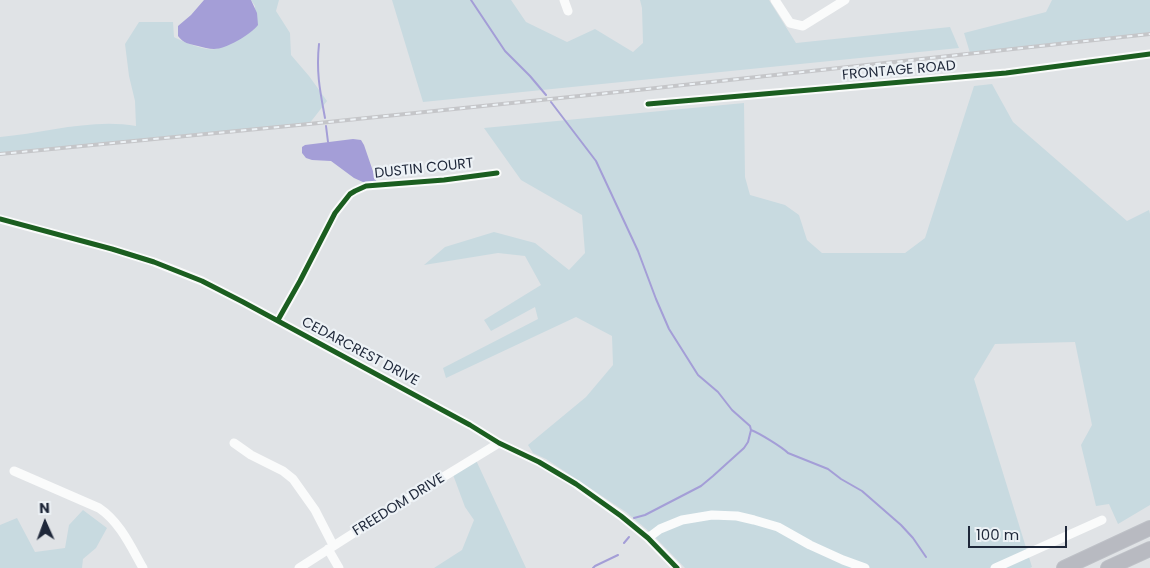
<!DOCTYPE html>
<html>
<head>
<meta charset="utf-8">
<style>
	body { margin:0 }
	#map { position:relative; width:1150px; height:568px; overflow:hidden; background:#e0e3e6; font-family:Poppins,sans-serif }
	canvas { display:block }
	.north { position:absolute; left:20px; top:498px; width:50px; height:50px; -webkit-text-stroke:4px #edf2f6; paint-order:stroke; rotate:358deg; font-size:14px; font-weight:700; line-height:20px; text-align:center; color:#1e2739 }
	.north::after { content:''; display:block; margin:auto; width:18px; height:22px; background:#1e2739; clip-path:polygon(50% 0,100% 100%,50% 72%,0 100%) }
	.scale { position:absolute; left:968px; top:526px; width:99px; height:22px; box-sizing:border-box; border:2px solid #1e2739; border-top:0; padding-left:6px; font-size:15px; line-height:18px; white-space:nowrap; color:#1e2739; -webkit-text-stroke:4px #edf2f6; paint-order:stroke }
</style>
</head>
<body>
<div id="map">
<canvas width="1150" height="568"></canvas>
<div class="north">N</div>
<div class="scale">100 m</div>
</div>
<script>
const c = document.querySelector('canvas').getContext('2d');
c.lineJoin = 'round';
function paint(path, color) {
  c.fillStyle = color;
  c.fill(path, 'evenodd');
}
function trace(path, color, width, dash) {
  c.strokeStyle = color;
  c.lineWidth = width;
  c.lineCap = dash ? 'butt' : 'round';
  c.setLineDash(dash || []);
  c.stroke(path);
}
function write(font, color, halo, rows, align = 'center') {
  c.font = font + ' Poppins,sans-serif';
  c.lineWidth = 4.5;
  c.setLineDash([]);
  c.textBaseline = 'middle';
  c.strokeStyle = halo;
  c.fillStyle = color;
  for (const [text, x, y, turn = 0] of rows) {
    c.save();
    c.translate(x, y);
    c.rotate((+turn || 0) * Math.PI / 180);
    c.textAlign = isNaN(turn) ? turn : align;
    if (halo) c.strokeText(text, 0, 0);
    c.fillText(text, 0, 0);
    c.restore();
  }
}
paint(new Path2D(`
	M 251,0 L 279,0 L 276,11 L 290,33 L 291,55 L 309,76 L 327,101 L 309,124 L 0,154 L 0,137 C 44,133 93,118 136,126 L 135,101 L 129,76 L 125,44 L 139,22 L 173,22 L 174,37 C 183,42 205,51 215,49 C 229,46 243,37 254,29 L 255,6 Z
	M 392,0 L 511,0 L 526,22 L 567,42 L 595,29 L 633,52 L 643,43 L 642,8 L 640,0 L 769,0 L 796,43 L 950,27 L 959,48 L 423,102 Z
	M 1052,0 L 1150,0 L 1150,33 L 970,53 L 964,33 L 1046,12 Z
	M 992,84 L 1013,122 L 1127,221 L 1149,210 L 1150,214 L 1150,505 L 1118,524 L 1109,504 L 1096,506 L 1081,445 L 1092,425 L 1075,342 L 995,344 L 974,379 L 1032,567 L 1030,568 L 685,568 L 651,533 L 626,512 L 546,459 L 533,453 L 528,445 L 586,397 L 613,365 L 612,336 L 576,317 L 446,378 L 443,368 L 538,319 L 535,307 L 491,331 L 484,320 L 541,285 L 525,256 L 498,253 L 424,265 L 445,247 L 494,232 L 535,243 L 569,270 L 585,253 L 582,215 L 521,180 L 484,128 L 744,103 L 745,177 L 750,195 L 785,205 L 799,215 L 807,240 L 822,253 L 905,253 L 925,238 L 974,86 Z
	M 475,458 L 526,568 L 434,568 L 462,550 L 474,520 L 465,507 L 452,472 Z
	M 83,510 L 107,528 L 96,548 L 83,559 L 82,568 L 0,568 L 0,525 L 17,518 L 35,552 L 65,548 L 69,525 Z`), '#c8dae0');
paint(new Path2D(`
	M 204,0 L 251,0 L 257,13 L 258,25 C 250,35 226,49 214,49 C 209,49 203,47 198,46 C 189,44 183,43 178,36 L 178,26 L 191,15 Z
	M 353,139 L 361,140 L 364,145 L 377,183 L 365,183 L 354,178 L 331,161 L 312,160 L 306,158 L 302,153 L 302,147 L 305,145 Z`), '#a49ed7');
trace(new Path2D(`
	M 471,0 L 505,51 L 530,76 L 546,95
	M 319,44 C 316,72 320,91 325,118
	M 551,102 L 596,161 L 638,251 L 656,299 L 669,329 L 698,375 L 718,392 L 732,410 L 750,426 L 751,430 C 759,433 782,447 788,453 L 828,469 L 841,479 L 862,491 L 901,525 L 913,538 L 926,557
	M 326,126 L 328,142
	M 634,518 L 645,515 L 701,486 L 713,476 L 744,448 L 748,442 L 751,430
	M 624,543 L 629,537
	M 593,568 L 595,566 L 618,555`), '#a49ed7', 2);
const highway = new Path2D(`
	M 1064,568 L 1150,528
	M 1108,568 L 1150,549`);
trace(highway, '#bec1c7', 16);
trace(new Path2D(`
	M 564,0 L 568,11
	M 775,0 L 790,23 L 803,26 L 845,0
	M 648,104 L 1006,73 L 1150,54
	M 0,219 L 112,249 L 154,262 L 202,281 L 243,302 L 470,425 L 499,443 L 539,462 L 576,484 L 621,516 L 648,538 L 677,568
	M 278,320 L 300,281 L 335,213 L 350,194 L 355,191 L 366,186 L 444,180 L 497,173
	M 234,443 L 251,455 L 283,471 L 293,479 L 315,510 L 333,545
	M 14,471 L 99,508 C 120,522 131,547 143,568
	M 648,538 L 660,529 L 682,520 L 712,515 L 737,516 L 754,520 L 778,527 L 810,545 L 843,560 L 865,568
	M 328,549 L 339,568
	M 299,568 L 404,501 L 499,443
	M 995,568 L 1102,520`), '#fafbfb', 9);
trace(highway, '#b8bac1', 14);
const rail = new Path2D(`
	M 0,154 L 309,124 L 647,89 L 1150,34`);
trace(rail, '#c5c6c9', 4);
trace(rail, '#edf2f6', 2, [5.5]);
trace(new Path2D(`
	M 648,104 L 1006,73 L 1150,54
	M 0,219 L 112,249 L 154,262 L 202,281 L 243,302 L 470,425 L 499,443 L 539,462 L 576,484 L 621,516 L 648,538 L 677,568
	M 278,320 L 300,281 L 335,213 L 350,194 L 355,191 L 366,186 L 444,180 L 497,173`), '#1b5e20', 5);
write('14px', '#1e2739', '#edf2f6', [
	["FRONTAGE ROAD",899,71,-5],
	["DUSTIN COURT",424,169,-6],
	["CEDARCREST DRIVE",360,352,28],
	["FREEDOM DRIVE",399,505,-32]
]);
</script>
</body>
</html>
